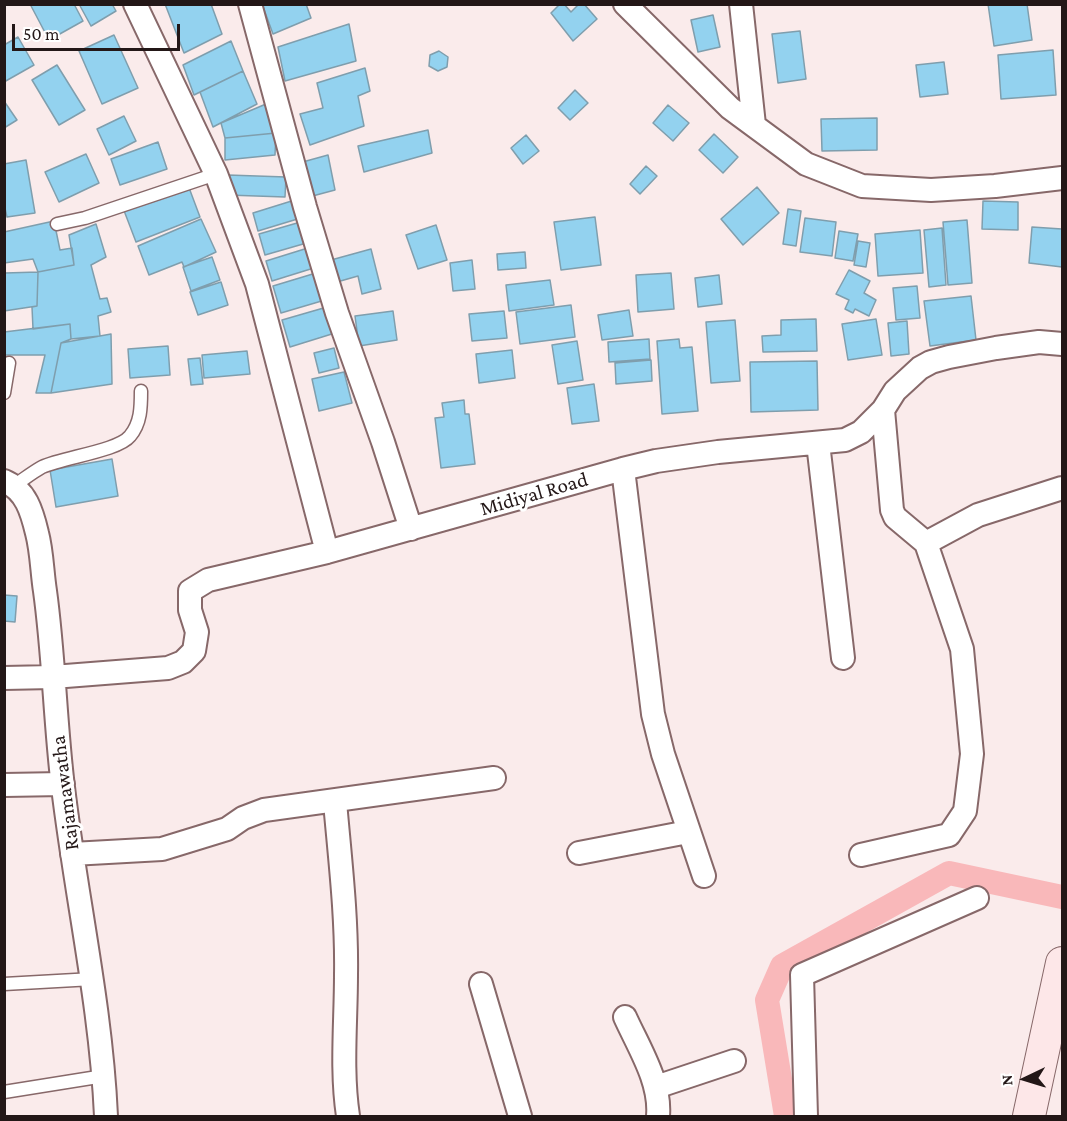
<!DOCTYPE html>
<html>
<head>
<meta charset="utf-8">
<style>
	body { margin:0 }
	#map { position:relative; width:1067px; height:1121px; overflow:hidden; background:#faebeb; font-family:"Crimson Pro",serif }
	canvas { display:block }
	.frame { position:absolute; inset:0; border:6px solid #231717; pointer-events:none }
	.north { position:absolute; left:995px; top:1049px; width:60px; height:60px; -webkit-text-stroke:4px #fff; paint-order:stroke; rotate:266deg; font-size:16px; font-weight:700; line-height:24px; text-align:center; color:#231717 }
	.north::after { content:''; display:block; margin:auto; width:21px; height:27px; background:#231717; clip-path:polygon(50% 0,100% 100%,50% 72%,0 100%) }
	.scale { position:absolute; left:12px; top:24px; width:168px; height:27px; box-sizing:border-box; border:3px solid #231717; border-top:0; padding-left:8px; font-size:18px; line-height:21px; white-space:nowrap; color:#231717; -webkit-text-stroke:4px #fff; paint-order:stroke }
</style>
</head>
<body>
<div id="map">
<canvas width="1067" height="1121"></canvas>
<div class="frame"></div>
<div class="north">N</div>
<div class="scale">50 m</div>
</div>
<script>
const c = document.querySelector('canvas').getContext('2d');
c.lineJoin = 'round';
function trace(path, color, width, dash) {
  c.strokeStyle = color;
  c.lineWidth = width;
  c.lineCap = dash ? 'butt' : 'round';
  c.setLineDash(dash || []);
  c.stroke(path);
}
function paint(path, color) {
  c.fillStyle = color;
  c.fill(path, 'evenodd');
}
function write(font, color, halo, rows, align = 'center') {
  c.font = font + ' "Crimson Pro",serif';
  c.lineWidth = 6;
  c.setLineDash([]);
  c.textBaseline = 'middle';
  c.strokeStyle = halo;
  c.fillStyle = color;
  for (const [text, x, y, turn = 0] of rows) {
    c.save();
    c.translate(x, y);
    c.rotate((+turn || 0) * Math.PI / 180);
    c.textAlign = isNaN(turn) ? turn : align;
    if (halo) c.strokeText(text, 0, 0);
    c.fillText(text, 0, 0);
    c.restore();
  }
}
trace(new Path2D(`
	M 786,1116 L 767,1000 L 782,966 L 949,873 L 1062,897`), '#f9b8ba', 24);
const building = new Path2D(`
	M 30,4 L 74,4 L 83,21 L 49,40 Z
	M 79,4 L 112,4 L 116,11 L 91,26 Z
	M 165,4 L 211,4 L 222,34 L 184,53 Z
	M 262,4 L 306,4 L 311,18 L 273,34 Z
	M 560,4 L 564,4 L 571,12 L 579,4 L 584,4 L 597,19 L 573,41 L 551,13 Z
	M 988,4 L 1027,4 L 1032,40 L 994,46 Z
	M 713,15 L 720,47 L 698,52 L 691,20 Z
	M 349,24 L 356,61 L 285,81 L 278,47 Z
	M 800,31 L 806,79 L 778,83 L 772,34 Z
	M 114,35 L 138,88 L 102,104 L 79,51 Z
	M 18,37 L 34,65 L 4,82 L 4,45 Z
	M 231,41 L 243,71 L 194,95 L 183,65 Z
	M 1053,50 L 1056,95 L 1001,99 L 998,55 Z
	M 439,51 L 448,57 L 447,67 L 438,71 L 429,66 L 430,55 Z
	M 944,62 L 948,94 L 920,97 L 916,65 Z
	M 57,65 L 85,110 L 59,125 L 32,80 Z
	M 365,68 L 370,91 L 358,96 L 364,126 L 310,145 L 300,114 L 323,108 L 317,83 Z
	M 243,71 L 257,104 L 213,127 L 200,92 Z
	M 575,90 L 588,103 L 570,120 L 558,108 Z
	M 4,101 L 17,120 L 4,128 Z
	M 266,104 L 276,133 L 225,138 L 221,123 Z
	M 668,105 L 689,123 L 673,141 L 653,123 Z
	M 124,116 L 136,141 L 109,155 L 97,129 Z
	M 877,118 L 877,150 L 822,151 L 821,119 Z
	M 428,130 L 432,153 L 364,172 L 358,146 Z
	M 276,133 L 275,155 L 225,160 L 225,138 Z
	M 714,134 L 738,157 L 723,173 L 699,150 Z
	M 526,135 L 539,151 L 523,164 L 511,148 Z
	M 158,142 L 167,169 L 120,185 L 111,159 Z
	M 86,154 L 99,183 L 59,202 L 45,172 Z
	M 328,155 L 335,190 L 305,198 L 299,163 Z
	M 26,160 L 35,213 L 7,217 L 4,204 L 4,164 Z
	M 646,166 L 657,176 L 640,194 L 630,184 Z
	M 228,175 L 286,177 L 285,197 L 227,195 Z
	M 188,185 L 200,217 L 136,242 L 123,208 Z
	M 757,187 L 779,213 L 743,245 L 721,219 Z
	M 298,199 L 304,217 L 258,231 L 253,213 Z
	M 983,201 L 1018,202 L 1018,230 L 982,229 Z
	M 788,209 L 801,211 L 796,246 L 783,244 Z
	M 595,217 L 601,265 L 561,270 L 554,222 Z
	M 805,218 L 836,222 L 832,256 L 800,252 Z
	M 201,219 L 216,252 L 184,267 L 182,262 L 149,275 L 138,246 Z
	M 967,220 L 972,283 L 948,285 L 943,222 Z
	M 54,221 L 60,250 L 72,248 L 74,265 L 38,272 L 33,259 L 4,263 L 4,232 Z
	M 304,221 L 310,242 L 265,255 L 259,234 Z
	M 96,224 L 106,257 L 91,265 L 100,299 L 107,298 L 111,312 L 98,316 L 100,336 L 71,339 L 70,324 L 33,329 L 32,307 L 37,306 L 38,272 L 74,265 L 69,235 Z
	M 436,225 L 447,260 L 418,269 L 406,235 Z
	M 1032,227 L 1062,229 L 1062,267 L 1029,263 Z
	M 942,228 L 946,285 L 929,287 L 924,230 Z
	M 920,230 L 923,273 L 878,276 L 875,234 Z
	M 839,231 L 858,234 L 853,261 L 835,258 Z
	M 858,241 L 870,243 L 866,267 L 854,265 Z
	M 311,247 L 317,267 L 272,281 L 266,261 Z
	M 371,249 L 381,289 L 362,294 L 358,276 L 337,282 L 331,260 Z
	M 525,252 L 526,268 L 498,270 L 497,254 Z
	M 212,257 L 220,280 L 191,291 L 183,267 Z
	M 472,260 L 475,289 L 453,291 L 450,263 Z
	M 849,270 L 870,281 L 864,293 L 876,300 L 869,316 L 855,309 L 853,313 L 845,309 L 849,300 L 836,294 Z
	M 38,272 L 37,306 L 4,311 L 5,273 Z
	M 316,273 L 325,300 L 281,313 L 273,286 Z
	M 671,273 L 674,309 L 638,312 L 636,275 Z
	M 719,275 L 722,304 L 698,307 L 695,278 Z
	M 550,280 L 554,305 L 509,311 L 506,285 Z
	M 221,282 L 228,305 L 198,315 L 190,292 Z
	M 917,286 L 920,318 L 896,320 L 893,288 Z
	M 971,296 L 976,340 L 930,346 L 924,301 Z
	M 571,305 L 575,337 L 520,344 L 516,312 Z
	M 327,307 L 335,333 L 290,347 L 282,320 Z
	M 629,310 L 633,336 L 602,340 L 598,315 Z
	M 393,311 L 397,340 L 359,346 L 355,316 Z
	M 504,311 L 507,338 L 472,341 L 469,314 Z
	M 816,319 L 817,351 L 763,352 L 762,336 L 781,335 L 781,320 Z
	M 876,319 L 882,355 L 848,360 L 842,324 Z
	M 735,320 L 740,381 L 711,383 L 706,322 Z
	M 907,321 L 909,354 L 891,356 L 888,323 Z
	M 70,324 L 71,339 L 61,343 L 51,393 L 36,393 L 45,355 L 4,355 L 4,332 Z
	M 111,334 L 112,384 L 51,393 L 61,343 Z
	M 649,339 L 650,359 L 609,362 L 608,342 Z
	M 679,339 L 680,348 L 692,347 L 698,411 L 662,414 L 657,341 Z
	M 577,341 L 583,380 L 558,384 L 552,345 Z
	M 168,346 L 170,375 L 130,378 L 128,349 Z
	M 334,348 L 339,368 L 319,373 L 314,353 Z
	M 512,350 L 515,378 L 479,383 L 476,354 Z
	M 247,351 L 250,374 L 204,378 L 202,355 Z
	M 200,358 L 203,384 L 191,385 L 188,359 Z
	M 651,360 L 652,381 L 616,384 L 615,363 Z
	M 817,361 L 818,410 L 751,412 L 750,362 Z
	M 344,372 L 352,403 L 319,411 L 312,379 Z
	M 594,384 L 599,421 L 572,424 L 567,388 Z
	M 464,400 L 465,414 L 469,414 L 475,464 L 441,468 L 435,418 L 444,417 L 442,403 Z
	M 112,459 L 118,496 L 56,507 L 50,470 Z
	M 4,595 L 17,596 L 15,622 L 4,621 Z`);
paint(building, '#93d2ef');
trace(building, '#7f9ead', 1.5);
const lane = new Path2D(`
	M 57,224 L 85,218 L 216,174
	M 4,393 L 9,363
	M 15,485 C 24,479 33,472 42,467 C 64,457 118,451 130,436 C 141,423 141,407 141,391
	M 4,984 L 93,979
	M 4,1092 L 104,1076`);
const street = new Path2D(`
	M 135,4 L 216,174 L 257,284 L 327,552
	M 250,4 L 305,207 L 337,313 L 383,442 L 411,529
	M 625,4 L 730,108 L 806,164 L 862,186 L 931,190 L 995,186 L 1062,178
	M 741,4 L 754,125
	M 883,410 L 892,510 L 895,517 L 926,543
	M 818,443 L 843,658
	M 623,469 L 653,714 L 663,754 L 704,876
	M 4,481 C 26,490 32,512 37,533 C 42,552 42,572 45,591 C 54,656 55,722 63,787 C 76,897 101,1005 106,1116
	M 4,678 L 53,677 L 168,668 L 183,662 L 194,651 L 197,632 L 190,610 L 190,591 L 208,580 L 327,552 L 623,469 L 656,461 L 718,452 L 845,440 L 861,432 L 883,410 L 895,391 L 920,368 L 931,362 L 949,357 L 996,348 L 1039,342 L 1062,344
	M 4,785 L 63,784
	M 335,802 C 340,859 347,917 346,975 C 346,1022 341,1070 348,1116
	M 579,853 L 688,832
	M 72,854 L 162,849 L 227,829 L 243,818 L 264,810 L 494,778
	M 861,855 L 949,835 L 965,811 L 972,754 L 962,649 L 926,543 L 978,515 L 1062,488
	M 481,984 L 520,1116
	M 625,1017 C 639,1048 661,1082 658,1116
	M 656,1087 L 734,1061
	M 806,1116 L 802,975 L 977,898`);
const secondary = new Path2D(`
	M 1029,1116 L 1062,963`);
trace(lane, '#876869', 15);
trace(street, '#876869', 26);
trace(secondary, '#876869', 34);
trace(lane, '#fff', 12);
trace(street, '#fff', 22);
trace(secondary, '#fde7e8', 32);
write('21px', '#231717', '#fff', [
	["Midiyal Road",534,494,-16],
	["Rajamawatha",65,793,-97]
]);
</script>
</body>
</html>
